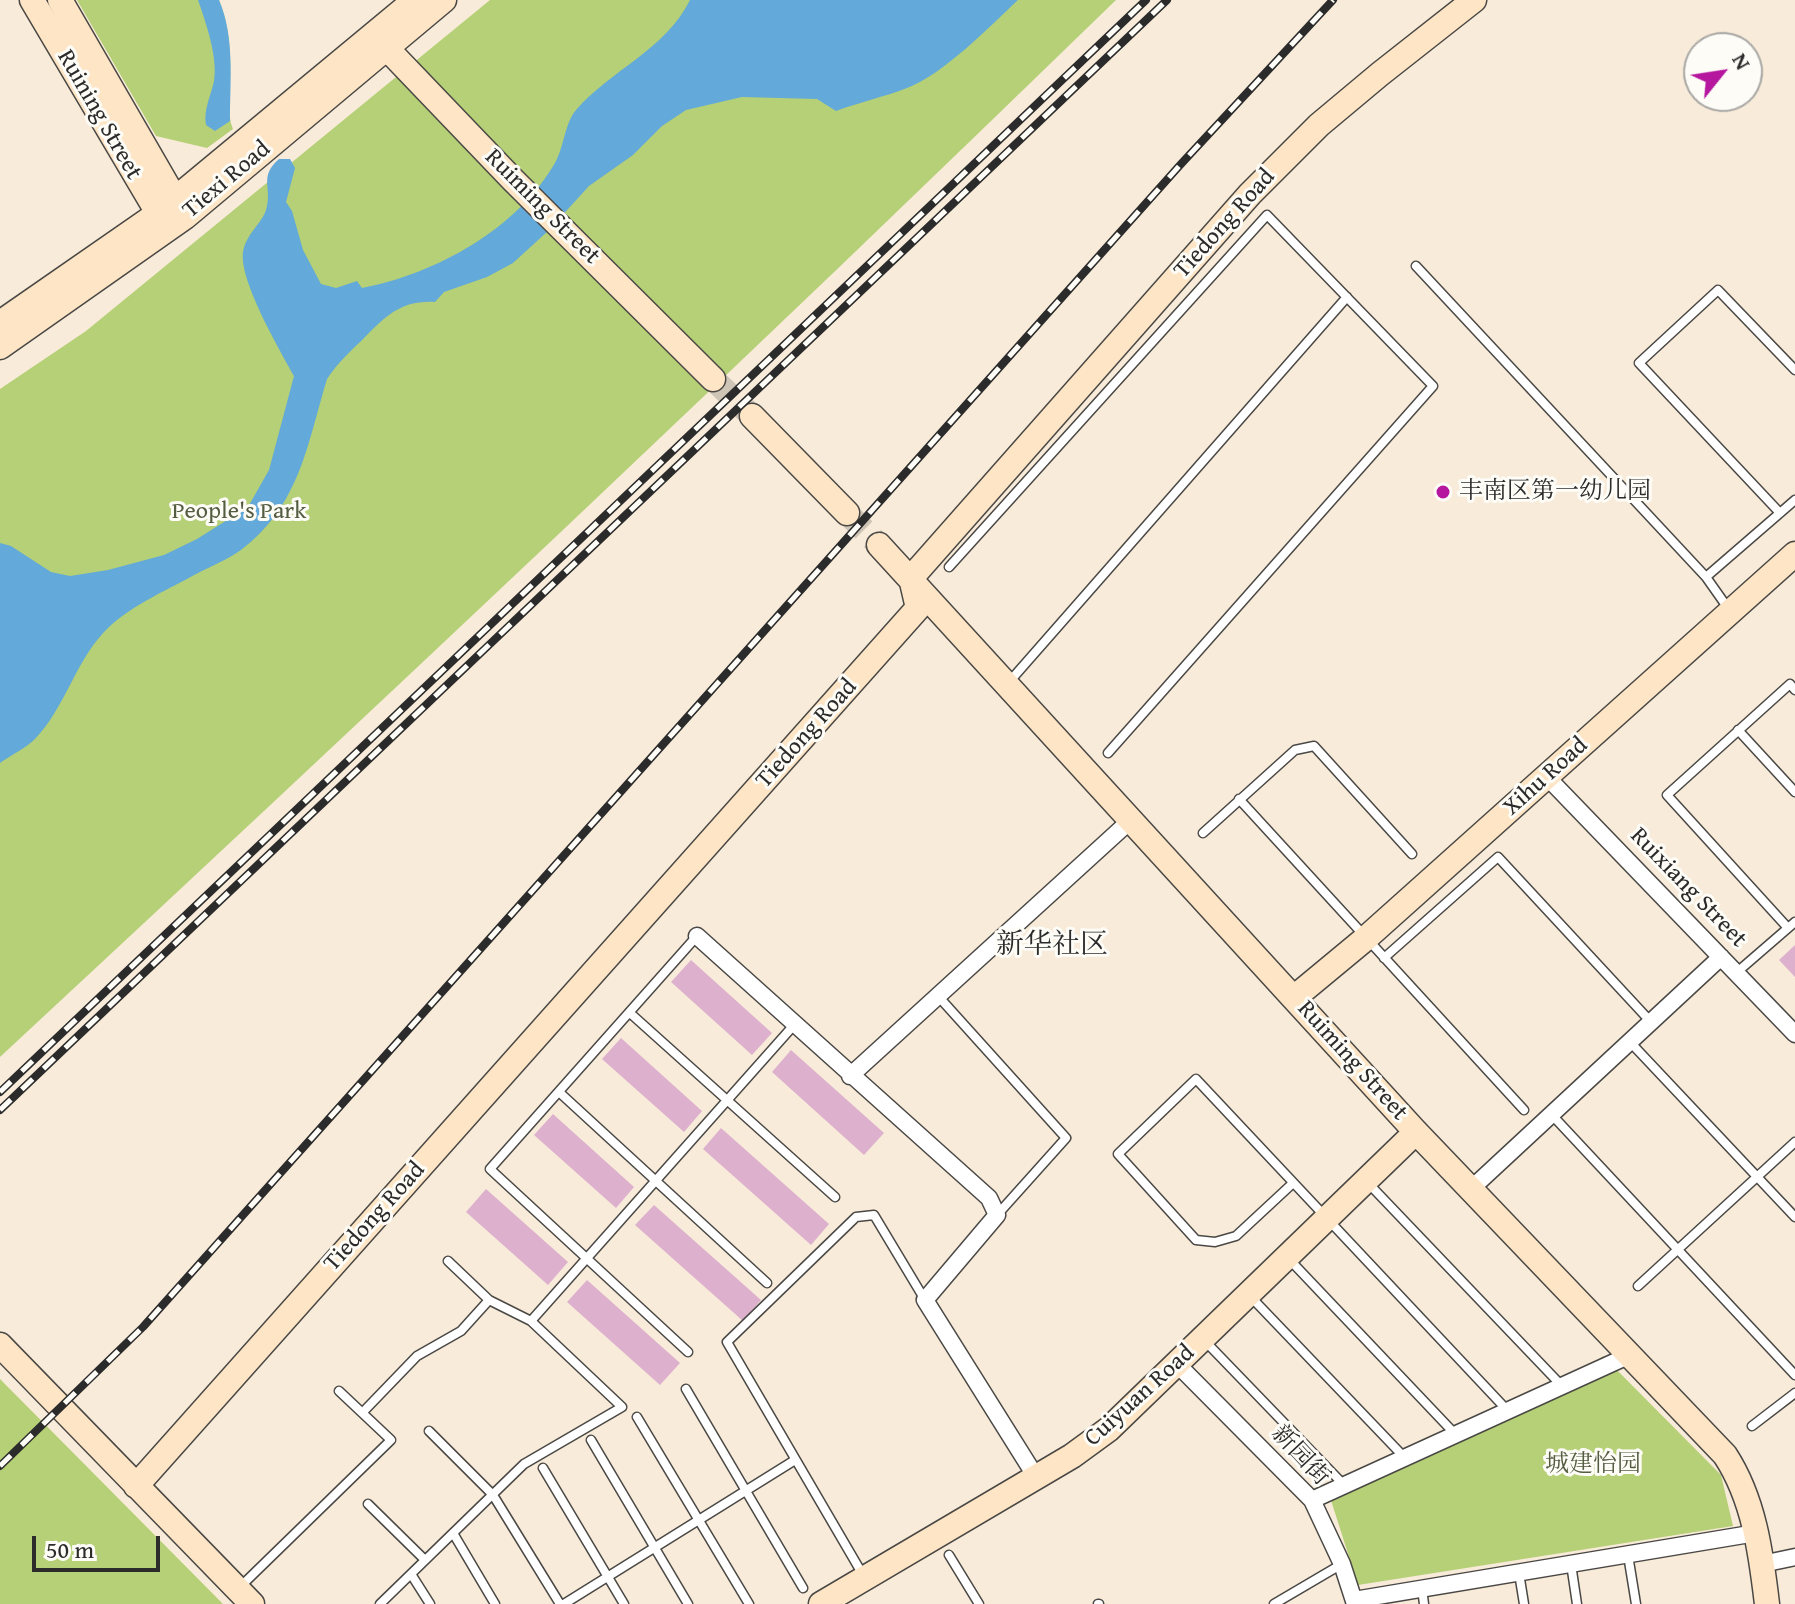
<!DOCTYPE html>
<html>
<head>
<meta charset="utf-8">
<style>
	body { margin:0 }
	#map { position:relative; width:1795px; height:1604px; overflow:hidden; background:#f8ebd9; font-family:"Gentium Book Plus",serif }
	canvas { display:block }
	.north { position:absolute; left:1683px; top:32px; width:80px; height:80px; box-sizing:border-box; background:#fdfcf7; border:2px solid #a9a8a5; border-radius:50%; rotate:60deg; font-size:22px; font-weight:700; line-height:32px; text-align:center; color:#2b2b2b }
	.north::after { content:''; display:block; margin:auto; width:28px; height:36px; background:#b5179e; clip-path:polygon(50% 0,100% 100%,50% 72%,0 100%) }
	.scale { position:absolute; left:32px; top:1536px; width:128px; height:36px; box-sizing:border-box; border:4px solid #2b2b2b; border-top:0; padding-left:10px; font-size:24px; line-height:28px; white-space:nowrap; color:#2b2b2b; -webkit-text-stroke:6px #fdfcf7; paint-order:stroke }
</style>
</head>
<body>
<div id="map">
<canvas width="1795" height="1604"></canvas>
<div class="north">N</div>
<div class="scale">50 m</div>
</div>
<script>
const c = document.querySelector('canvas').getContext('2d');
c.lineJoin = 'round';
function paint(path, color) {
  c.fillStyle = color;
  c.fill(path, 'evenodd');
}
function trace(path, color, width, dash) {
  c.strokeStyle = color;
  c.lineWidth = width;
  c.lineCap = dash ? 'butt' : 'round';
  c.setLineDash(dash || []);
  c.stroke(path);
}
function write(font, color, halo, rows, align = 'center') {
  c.font = font + ' "Gentium Book Plus","Noto Serif SC",serif';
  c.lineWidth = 6;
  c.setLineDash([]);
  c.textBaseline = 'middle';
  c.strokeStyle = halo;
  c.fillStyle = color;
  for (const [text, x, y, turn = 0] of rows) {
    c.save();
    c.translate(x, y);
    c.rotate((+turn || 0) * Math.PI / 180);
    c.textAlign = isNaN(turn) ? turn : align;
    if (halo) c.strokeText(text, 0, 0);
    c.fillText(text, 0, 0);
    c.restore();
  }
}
paint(new Path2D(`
	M 77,0 L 219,0 C 230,26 231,55 230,84 C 230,99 227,115 233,129 L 207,148 L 156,136 Z
	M 490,0 L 1116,0 C 749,357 376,708 0,1057 L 0,389 L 86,331 Z
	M 1603,1356 L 1721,1475 L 1733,1526 L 1358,1585 L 1329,1494 L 1557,1392 Z
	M 0,1379 L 223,1604 L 0,1604 Z`), '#b5d076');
paint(new Path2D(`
	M 198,0 L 219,0 C 235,37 230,81 230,121 L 215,131 L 206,125 C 203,110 211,96 214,81 C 218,57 206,23 198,0 Z
	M 690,0 L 1018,0 C 989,27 944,74 907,88 C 884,97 860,102 836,111 L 817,99 L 742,97 L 686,110 L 662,126 L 633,155 L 589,186 L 548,231 L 513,263 L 487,277 L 444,292 L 435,302 C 402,300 387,315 365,337 C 351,351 338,362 327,379 C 307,445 300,505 241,550 C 228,559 212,566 198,573 C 171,588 132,605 109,627 C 76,658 66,707 35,739 C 26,748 11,755 0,763 L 0,543 L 11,546 L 51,572 L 70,576 L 108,570 L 164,555 L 197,539 L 248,507 L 269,470 L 294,376 C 280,350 239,281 243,252 C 246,234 262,223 266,210 C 273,188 258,177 279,159 L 290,159 L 295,168 L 286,202 L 292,211 L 303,250 L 321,284 L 336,288 L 357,281 L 362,288 C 436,274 519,228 556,161 C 564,146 565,123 576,110 C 612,69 665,50 690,0 Z`), '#63a9d9');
paint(new Path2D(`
	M 1795,945 L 1795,977 L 1779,960 Z
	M 691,960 L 772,1033 L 752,1055 L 671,982 Z
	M 621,1038 L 702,1111 L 684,1132 L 602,1059 Z
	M 791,1050 L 884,1133 L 864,1155 L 772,1072 Z
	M 553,1114 L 634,1187 L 616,1208 L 534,1135 Z
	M 721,1128 L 829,1224 L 811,1245 L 703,1149 Z
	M 486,1189 L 568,1262 L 548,1285 L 466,1212 Z
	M 654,1205 L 761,1300 L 743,1321 L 635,1225 Z
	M 587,1280 L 680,1363 L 660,1385 L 567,1302 Z`), '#ddb1ce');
trace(new Path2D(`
	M 713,379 L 752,416
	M 847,513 L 879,545`), '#cfc5b6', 24, [24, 12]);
const lane = new Path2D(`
	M 1416,266 L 1706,577 L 1730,611
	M 1780,513 L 1639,363 L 1718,290 L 1795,370
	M 949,567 L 1267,215 L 1433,386 L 1108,753
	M 1706,577 L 1795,500
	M 1010,681 L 1347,297
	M 1738,730 L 1795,792
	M 1239,799 L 1524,1110
	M 1203,833 L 1295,750 L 1314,746 L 1412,854
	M 1788,928 L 1667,795 L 1790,684 L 1795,690
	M 1384,958 L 1498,857 L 1651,1022
	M 1736,973 L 1795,922
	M 938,996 L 1066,1138 L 997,1215
	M 630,1013 L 835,1197
	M 1630,1042 L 1795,1217
	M 559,1092 L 767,1283
	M 1552,1115 L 1795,1375
	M 1292,1184 L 1236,1236 L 1215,1242 L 1196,1240 L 1118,1154 L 1196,1079 L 1507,1410
	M 1369,1184 L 1561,1385
	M 1288,1258 L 1456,1435
	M 1638,1286 L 1795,1142
	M 1249,1295 L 1405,1458
	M 531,1321 L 794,1025
	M 1203,1339 L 1344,1485
	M 688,1352 L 490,1169 L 697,936
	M 686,1389 L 803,1588
	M 363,1412 L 417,1356 L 461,1331 L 489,1300
	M 637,1417 L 749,1604
	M 1752,1426 L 1795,1393
	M 429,1431 L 493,1495 L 560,1604
	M 591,1440 L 688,1604
	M 543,1468 L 624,1604
	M 368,1504 L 425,1560
	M 453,1533 L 495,1604
	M 949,1555 L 979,1604
	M 1628,1555 L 1636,1604
	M 1571,1564 L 1577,1604
	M 1519,1573 L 1524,1604
	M 411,1574 L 430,1604
	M 863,1575 L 727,1342 L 856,1217 L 874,1215 L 925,1300
	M 240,1587 L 391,1440 L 339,1391
	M 1422,1589 L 1424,1604
	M 380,1604 L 524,1464 L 622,1407 L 531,1321 L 489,1300 L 448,1261
	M 564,1604 L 795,1460
	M 1098,1604 L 1099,1604
	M 1274,1604 L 1342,1564`);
const street = new Path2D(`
	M 1546,776 L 1795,1034
	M 697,936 L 989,1198 L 997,1215 L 925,1300 L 1036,1477
	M 850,1076 L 1132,819
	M 1471,1189 L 1721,957
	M 1177,1364 L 1312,1500 L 1342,1564 L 1355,1604
	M 1312,1500 L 1630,1355
	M 1762,1564 L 1795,1557
	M 1354,1600 L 1756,1533`);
const secondary = new Path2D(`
	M 32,0 L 165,225
	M 60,0 L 182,211
	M 375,36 L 512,179 L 713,379
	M 0,323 L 157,214 L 415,0
	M 0,347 L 185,217 L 444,0
	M 752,416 L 847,513
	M 879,545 L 1416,1132 L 1725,1455 C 1754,1499 1761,1553 1767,1604
	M 1295,997 L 1365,939 L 1795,554
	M 0,1345 L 252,1604
	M 136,1486 L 918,608 L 911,578 L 1250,194 L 1319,125 L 1380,74 L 1474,0
	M 821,1604 L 1072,1456 L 1109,1429 L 1416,1132`);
trace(lane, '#4a4845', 11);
trace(street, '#4a4845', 19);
trace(secondary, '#4a4845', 27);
trace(lane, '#fff', 8);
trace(street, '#fff', 16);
trace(secondary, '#fee5c5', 24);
const rail = new Path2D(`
	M 0,1092 L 1146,0
	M 0,1110 L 1167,0
	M 0,1466 L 143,1327 L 1181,164 L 1333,0`);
trace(rail, '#2b2b2b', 8);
trace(rail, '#fdfcf7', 5, [15]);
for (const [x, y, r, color] of [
	[1443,492,8,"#b5179e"]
]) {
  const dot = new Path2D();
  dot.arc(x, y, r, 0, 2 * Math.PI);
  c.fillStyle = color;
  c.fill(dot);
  trace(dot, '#fdfcf7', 3);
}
write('24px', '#2b2b2b', '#fdfcf7', [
	["Ruining Street",99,115,60],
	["Tiexi Road",227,180,-40],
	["Ruiming Street",542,207,45],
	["Tiedong Road",1225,224,-48],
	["Tiedong Road",807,734,-48],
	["Xihu Road",1546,777,-42],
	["Ruixiang Street",1688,888,46],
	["Ruiming Street",1352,1061,48],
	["Tiedong Road",375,1217,-48],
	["Cuiyuan Road",1140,1396,-42],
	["新园街",1300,1456,47]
]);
write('24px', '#2b2b2b', '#fdfcf7', [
	["丰南区第一幼儿园",1459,492]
], 'left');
write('24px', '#545d42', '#fdfcf7', [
	["People's Park",239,512],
	["城建怡园",1593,1465]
]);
write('28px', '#2b2b2b', '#fdfcf7', [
	["新华社区",1052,946]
]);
</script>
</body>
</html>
